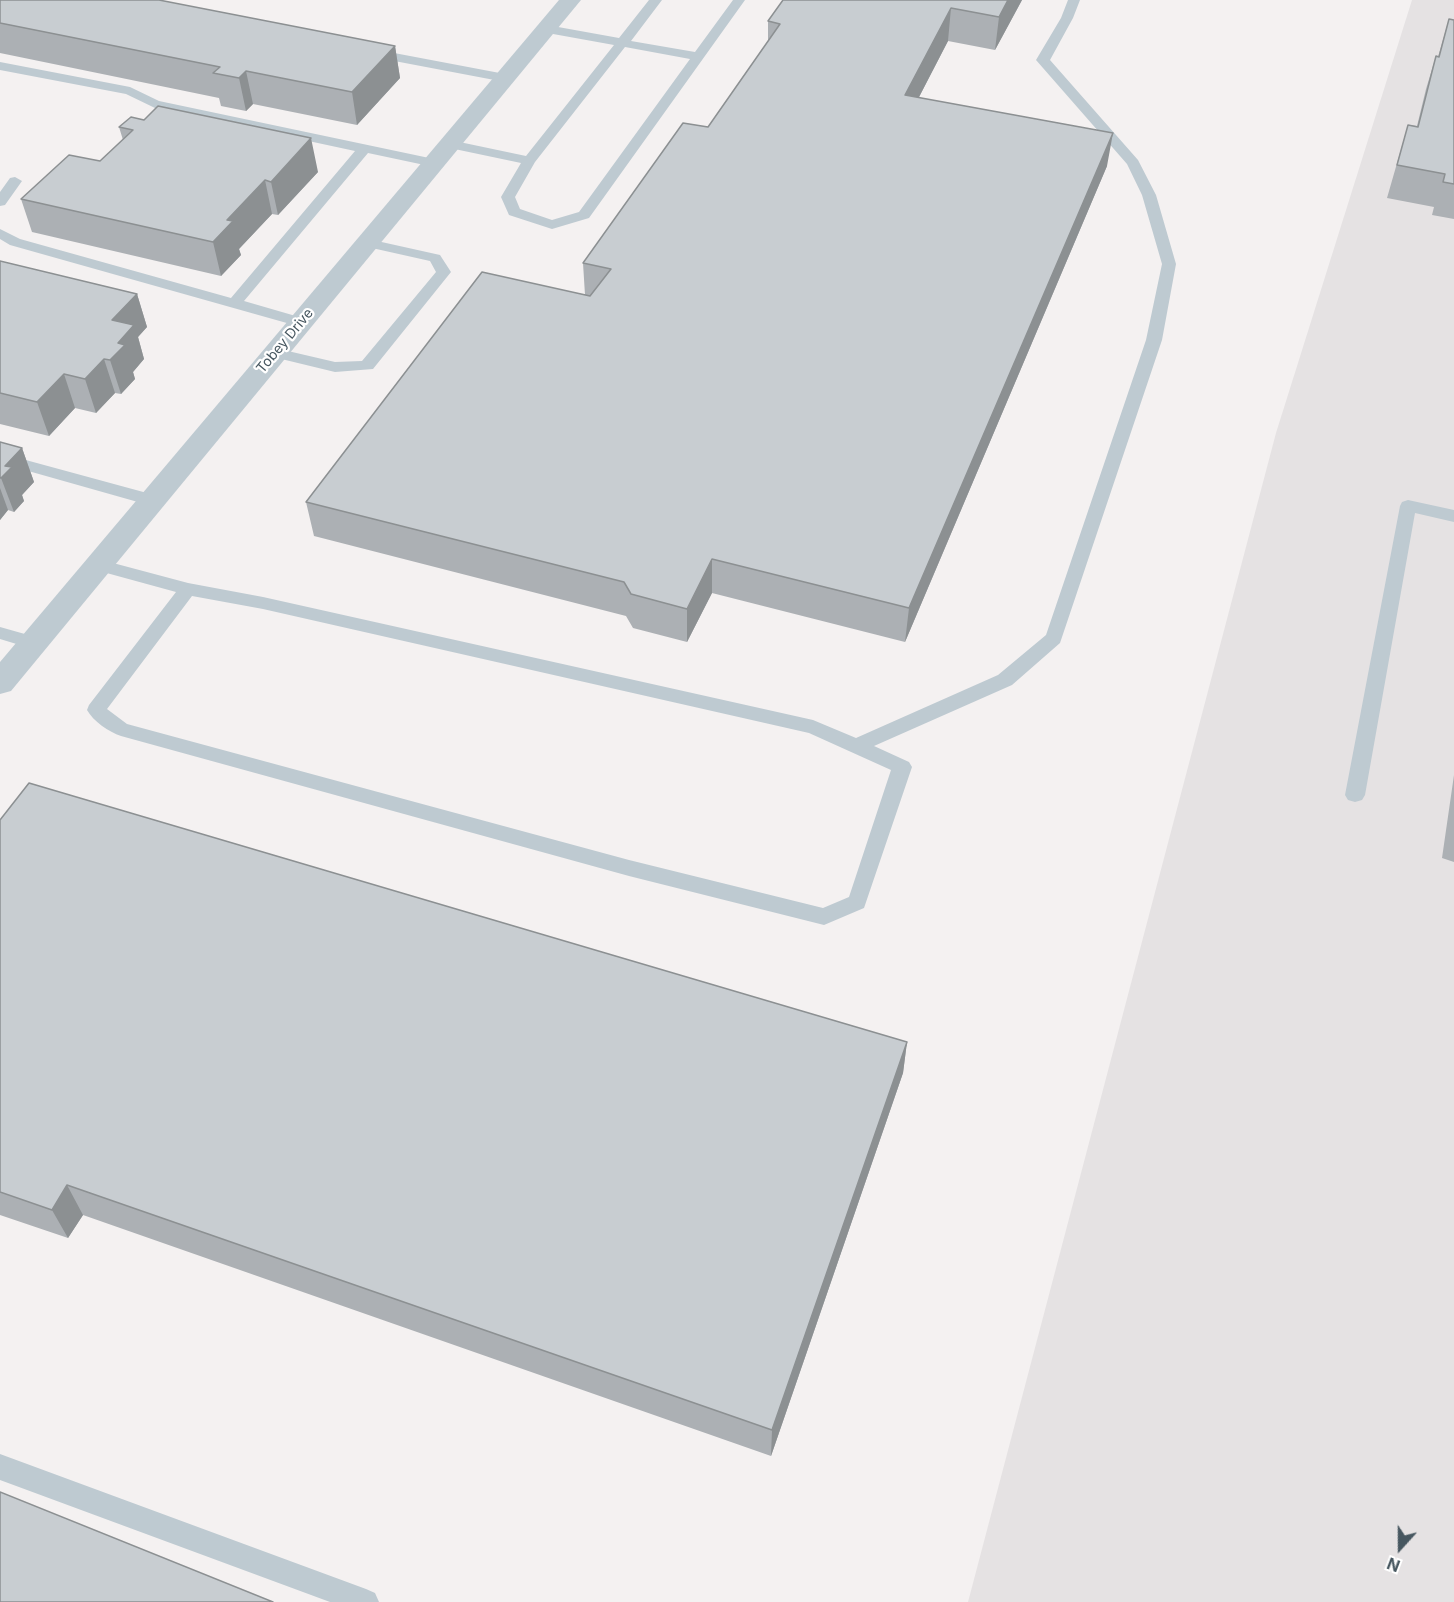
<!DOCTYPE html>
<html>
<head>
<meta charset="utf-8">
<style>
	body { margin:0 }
	#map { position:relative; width:1454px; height:1602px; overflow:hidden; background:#f4f1f1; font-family:Inter,sans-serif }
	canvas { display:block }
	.north { position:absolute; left:1370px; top:1518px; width:60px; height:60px; -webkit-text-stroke:4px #fff; paint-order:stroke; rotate:201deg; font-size:16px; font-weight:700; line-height:24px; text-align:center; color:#475760 }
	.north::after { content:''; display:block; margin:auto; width:21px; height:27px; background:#475760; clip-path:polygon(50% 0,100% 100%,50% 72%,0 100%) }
</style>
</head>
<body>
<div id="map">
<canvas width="1454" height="1602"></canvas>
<div class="north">N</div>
</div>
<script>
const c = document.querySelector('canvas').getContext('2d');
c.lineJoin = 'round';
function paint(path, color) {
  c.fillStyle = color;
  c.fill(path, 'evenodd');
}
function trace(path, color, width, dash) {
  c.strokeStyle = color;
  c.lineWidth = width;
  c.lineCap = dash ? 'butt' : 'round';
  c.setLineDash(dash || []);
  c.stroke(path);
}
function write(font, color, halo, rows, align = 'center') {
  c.font = font + ' Inter,sans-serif';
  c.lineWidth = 4.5;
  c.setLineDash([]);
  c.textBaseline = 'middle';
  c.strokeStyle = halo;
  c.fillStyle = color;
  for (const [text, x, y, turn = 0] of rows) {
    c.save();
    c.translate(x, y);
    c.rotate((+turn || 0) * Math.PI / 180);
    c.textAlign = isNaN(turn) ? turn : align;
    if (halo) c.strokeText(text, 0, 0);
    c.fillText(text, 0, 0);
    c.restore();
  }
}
paint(new Path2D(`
	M 1412,0 L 1454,0 L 1454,1602 L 968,1602 L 1276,433 Z`), '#e5e2e3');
paint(new Path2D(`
	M 649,0 L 662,0 L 631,41 L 695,52 L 733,0 L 745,0 L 589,218 L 552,229 L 509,215 L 501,197 L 521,163 L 445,147 L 443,144 L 450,140 L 526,156 L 614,45 L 542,32 L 541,29 L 542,26 L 547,25 L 619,38 ZM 625,47 L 690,59 L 579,212 L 552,220 L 520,209 L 515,197 L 535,162 Z
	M 1068,0 L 1080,0 L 1073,18 L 1050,60 L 1138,160 L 1156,195 L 1176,264 L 1162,340 L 1060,643 L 1012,685 L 874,746 L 909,762 L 912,767 L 864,908 L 824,925 L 629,876 L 121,736 C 109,732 93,721 87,710 L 89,705 L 176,592 L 92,569 L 89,565 L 92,561 L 98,559 L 188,583 L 263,597 L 813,720 L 856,738 L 998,675 L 1046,635 L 1146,340 L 1162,264 L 1142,195 L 1127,164 L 1036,60 L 1061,18 ZM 192,596 L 263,609 L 809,733 L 891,770 L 849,897 L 823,908 L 629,860 L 127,724 L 107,709 Z
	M 373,49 L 505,74 L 512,78 L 505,82 L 368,56 L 366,53 L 368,50 Z
	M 0,62 L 130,87 L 159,101 L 434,159 L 441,163 L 434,167 L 368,153 L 244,301 L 306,319 L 309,322 L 301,327 L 10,245 L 0,239 L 0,229 L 20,239 L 231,298 L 355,151 L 155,108 L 126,94 L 0,70 Z
	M 15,177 L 22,181 L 5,205 L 0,206 L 0,192 L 10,178 Z
	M 368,239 L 440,255 L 451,272 L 373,369 L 335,372 L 269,356 L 267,353 L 269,350 L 275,348 L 335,362 L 362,361 L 436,272 L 430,261 L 363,246 L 361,243 Z
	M 0,453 L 158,496 L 160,500 L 158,504 L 152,506 L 0,463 Z
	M 1408,500 L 1454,510 L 1454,522 L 1415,513 L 1365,795 L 1362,800 L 1355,802 L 1348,800 L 1345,795 L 1400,506 L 1402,502 Z
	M 0,627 L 39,638 L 42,643 L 39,648 L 33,649 L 0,639 Z
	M 0,1454 L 366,1589 L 375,1593 L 379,1602 L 330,1602 L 0,1480 Z`), '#becad1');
paint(new Path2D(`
	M 559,0 L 581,0 L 11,691 L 0,694 L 0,662 Z`), '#becad1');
paint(new Path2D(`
	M 0,0 L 395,46 L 400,78 L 357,125 L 253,104 L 246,111 L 221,106 L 219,98 L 0,53 Z
	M 1022,0 L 995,50 L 948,41 L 919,97 L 1107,166 L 905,642 L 712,593 L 687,642 L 633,628 L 626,616 L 314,536 L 306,502 L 585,295 L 583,263 L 708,127 L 768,41 L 768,21 Z
	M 1449,19 L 1454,20 L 1454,219 L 1432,215 L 1434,207 L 1387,198 L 1408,125 L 1417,126 L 1426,89 L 1436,56 L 1438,57 Z
	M 144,120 L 318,172 L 278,215 L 272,214 L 239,249 L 241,255 L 221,276 L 32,232 L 21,199 L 100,161 L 123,140 L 119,127 Z
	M 0,261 L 137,294 L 147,327 L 138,337 L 144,359 L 133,372 L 135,379 L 121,394 L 115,393 L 96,413 L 75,408 L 49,436 L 0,424 Z
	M 0,442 L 22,448 L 34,482 L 22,495 L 24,501 L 14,512 L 8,510 L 0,520 Z
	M 1454,775 L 1454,862 L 1442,858 Z
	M 0,820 L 907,1042 L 903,1073 L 771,1456 L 83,1215 L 68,1238 L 0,1215 Z`), '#acb0b4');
paint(new Path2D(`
	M 1008,0 L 1022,0 L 995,50 L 999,17 Z
	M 951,8 L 948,41 L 903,128 L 905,95 Z
	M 395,46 L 400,78 L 357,125 L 352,92 Z
	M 246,71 L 253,104 L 246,111 L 239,78 Z
	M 1113,133 L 1107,166 L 905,642 L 909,608 Z
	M 311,138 L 318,172 L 278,215 L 271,182 Z
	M 265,180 L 272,214 L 239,249 L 241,255 L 221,276 L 213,242 L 227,220 Z
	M 137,294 L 147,327 L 138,337 L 144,359 L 133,372 L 135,379 L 121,394 L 110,360 L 112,320 Z
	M 104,359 L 115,393 L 96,413 L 85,379 Z
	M 64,374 L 75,408 L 49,436 L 37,402 Z
	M 22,448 L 34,482 L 22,495 L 24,501 L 14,512 L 1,478 L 5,466 Z
	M 0,488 L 8,510 L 0,520 Z
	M 712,559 L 712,593 L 687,642 L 687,609 Z
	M 907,1042 L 903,1073 L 771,1456 L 772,1430 Z
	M 67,1185 L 83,1215 L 68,1238 L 52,1210 Z`), '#8c9092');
const building = new Path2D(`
	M 0,0 L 159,0 L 395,46 L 352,92 L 246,71 L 239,78 L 213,73 L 220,67 L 0,23 Z
	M 783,0 L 1008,0 L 999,17 L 951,8 L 905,95 L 1113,133 L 909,608 L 712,559 L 687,609 L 631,594 L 624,582 L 306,502 L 482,272 L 590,296 L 611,269 L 583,263 L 683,123 L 708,127 L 780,24 L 768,21 Z
	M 1449,19 L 1454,20 L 1454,184 L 1443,182 L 1445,174 L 1397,165 L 1408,125 L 1418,127 L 1436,56 L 1439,57 Z
	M 158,106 L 311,138 L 271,182 L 265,180 L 227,220 L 233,221 L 213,242 L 21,199 L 69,155 L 100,161 L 133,130 L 119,127 L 131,117 L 144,120 Z
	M 0,261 L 137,294 L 112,320 L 134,325 L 118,343 L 125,345 L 110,360 L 104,359 L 85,379 L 64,374 L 37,402 L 0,393 Z
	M 0,442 L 22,448 L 5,466 L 12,467 L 1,478 L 0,478 Z
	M 29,783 L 907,1042 L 772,1430 L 67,1185 L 52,1210 L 0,1192 L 0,820 Z
	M 0,1492 L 273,1602 L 0,1602 Z`);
paint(building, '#c8cdd1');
trace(building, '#8c9092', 1.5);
write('14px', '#475760', '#fff', [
	["Tobey Drive",285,341,-50]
]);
</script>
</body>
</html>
